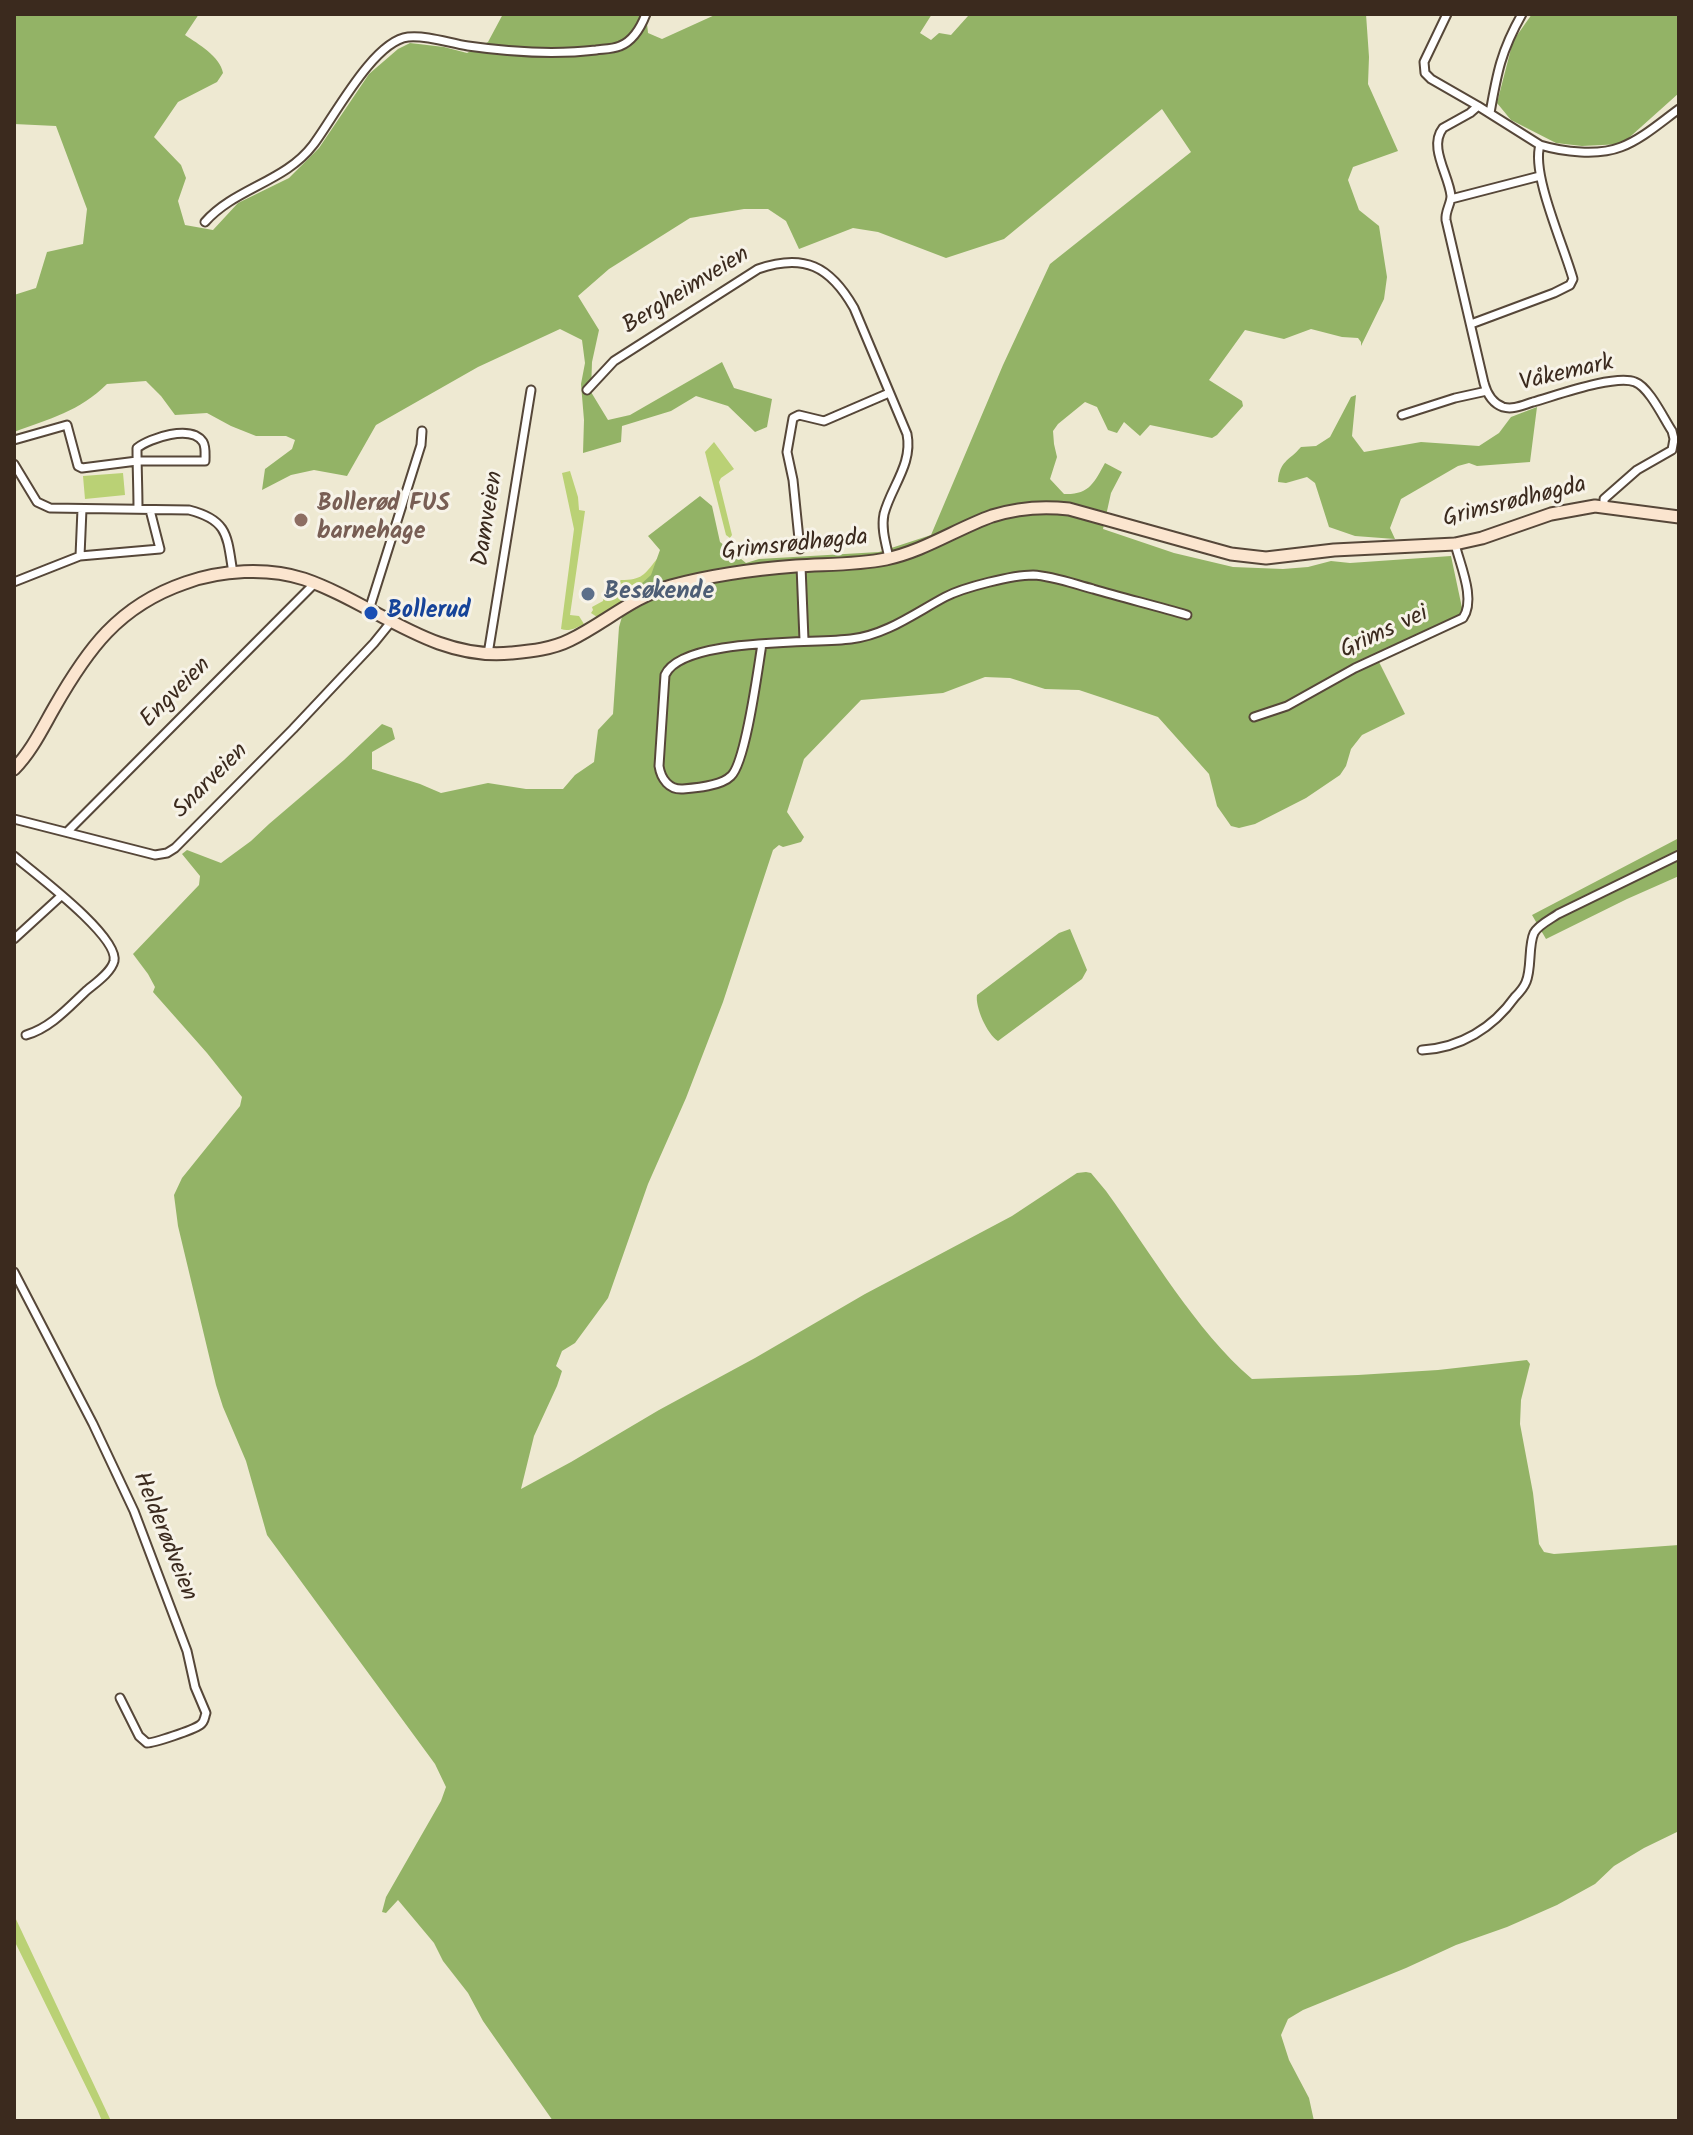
<!DOCTYPE html>
<html>
<head>
<meta charset="utf-8">
<style>
	body { margin:0 }
	#map { position:relative; width:1693px; height:2135px; overflow:hidden; background:#eee9d2; font-family:Kalam,sans-serif }
	canvas { display:block }
	.frame { position:absolute; inset:0; border:16px solid #3b2a1e; pointer-events:none }
</style>
</head>
<body>
<div id="map">
<canvas width="1693" height="2135"></canvas>
<div class="frame"></div>
</div>
<script>
const c = document.querySelector('canvas').getContext('2d');
c.lineJoin = 'round';
function paint(path, color) {
  c.fillStyle = color;
  c.fill(path, 'evenodd');
}
function trace(path, color, width, dash) {
  c.strokeStyle = color;
  c.lineWidth = width;
  c.lineCap = dash ? 'butt' : 'round';
  c.setLineDash(dash || []);
  c.stroke(path);
}
function write(font, color, halo, rows, align = 'center') {
  c.font = font + ' Kalam,sans-serif';
  c.lineWidth = 6;
  c.setLineDash([]);
  c.textBaseline = 'middle';
  c.strokeStyle = halo;
  c.fillStyle = color;
  for (const [text, x, y, turn = 0] of rows) {
    c.save();
    c.translate(x, y);
    c.rotate((+turn || 0) * Math.PI / 180);
    c.textAlign = isNaN(turn) ? turn : align;
    if (halo) c.strokeText(text, 0, 0);
    c.fillText(text, 0, 0);
    c.restore();
  }
}
paint(new Path2D(`
	M 714,442 L 734,469 L 721,478 L 719,482 L 732,535 L 730,538 L 726,535 L 705,452 Z
	M 570,471 L 578,497 L 579,510 L 585,511 L 570,615 L 579,616 L 584,624 C 576,628 569,632 561,629 L 574,529 L 562,473 Z
	M 123,473 L 125,495 L 85,499 L 83,476 Z
	M 657,559 L 662,566 L 640,592 L 597,617 L 591,613 L 593,610 L 592,607 L 603,601 L 604,595 L 621,580 C 642,580 644,575 657,559 Z
	M 14,1915 L 111,2121 L 102,2121 L 97,2109 L 14,1940 Z`), '#bad175');
paint(new Path2D(`
	M 14,14 L 199,14 L 185,35 C 198,44 220,56 223,73 L 217,82 L 178,102 L 154,137 L 181,165 L 186,178 L 178,201 L 185,225 L 213,230 L 238,203 L 289,178 L 319,148 L 369,74 L 398,49 L 410,43 L 444,47 L 467,53 L 488,42 L 503,14 L 646,14 L 648,33 L 662,39 L 717,14 L 932,14 L 920,33 L 931,40 L 939,33 L 951,35 L 968,16 L 984,14 L 1366,14 L 1369,57 L 1368,84 L 1398,151 L 1353,167 L 1348,180 L 1359,210 L 1379,226 L 1387,277 L 1384,299 L 1361,346 L 1361,342 L 1358,338 L 1342,337 L 1311,329 L 1284,339 L 1245,330 L 1209,380 L 1242,401 L 1243,406 L 1217,435 L 1212,438 L 1150,425 L 1140,436 L 1124,422 L 1117,433 L 1108,430 L 1097,407 L 1085,402 L 1058,424 L 1053,431 L 1054,444 L 1057,457 L 1050,479 L 1064,494 C 1089,495 1094,483 1105,463 L 1122,472 L 1111,493 L 1103,529 L 1174,553 L 1233,567 L 1283,569 L 1308,567 L 1331,561 L 1350,563 L 1451,556 L 1465,622 L 1378,660 L 1405,714 L 1362,735 L 1351,749 L 1346,766 L 1340,775 L 1306,798 L 1255,824 L 1239,828 L 1231,826 L 1217,806 L 1209,774 L 1158,717 L 1106,699 L 1079,690 L 1045,689 L 1010,678 L 985,677 L 943,693 L 861,700 L 804,759 L 787,812 L 804,837 L 801,842 L 783,847 L 779,845 L 773,850 L 723,1002 L 686,1098 L 648,1184 L 608,1298 L 575,1343 L 562,1351 L 556,1366 L 562,1371 L 557,1386 L 534,1436 L 521,1489 L 571,1462 L 659,1410 L 755,1358 L 865,1294 L 1012,1216 L 1077,1173 L 1086,1172 L 1091,1173 L 1106,1191 C 1151,1253 1195,1330 1252,1379 L 1358,1375 L 1438,1370 L 1527,1360 L 1530,1364 L 1521,1400 L 1520,1424 L 1533,1493 L 1539,1544 L 1544,1552 L 1554,1554 L 1679,1545 L 1679,1831 L 1644,1848 L 1614,1866 L 1595,1884 L 1557,1905 L 1507,1927 L 1456,1945 L 1406,1968 L 1303,2010 L 1288,2019 L 1281,2035 L 1289,2060 L 1309,2098 L 1314,2121 L 553,2121 L 483,2021 L 468,1993 L 443,1961 L 434,1943 L 398,1900 L 386,1913 L 382,1912 L 386,1897 L 441,1801 L 446,1787 L 435,1764 L 267,1535 L 246,1461 L 223,1407 L 216,1385 L 178,1226 L 174,1195 L 182,1178 L 240,1106 L 242,1097 L 207,1053 L 153,992 L 155,987 L 148,974 L 133,954 L 199,885 L 200,876 L 182,854 L 187,850 L 221,863 L 251,841 L 269,824 L 344,760 L 382,724 L 392,728 L 395,739 L 372,752 L 372,769 L 420,784 L 441,793 L 488,783 L 526,789 L 563,789 L 575,775 L 594,762 L 598,730 L 613,714 L 619,627 L 628,596 L 651,575 L 660,550 L 648,536 L 700,496 L 712,506 L 720,542 L 746,563 L 759,559 L 879,552 L 931,535 L 1003,365 L 1050,264 L 1191,152 L 1162,109 L 1004,239 L 946,258 L 878,232 L 853,228 L 799,249 L 786,221 L 768,209 L 744,209 L 690,218 L 609,269 L 578,296 L 599,330 L 592,362 L 591,392 L 608,420 L 630,415 L 722,362 L 734,388 L 772,399 L 767,427 L 755,432 L 728,406 L 696,396 L 671,411 L 622,426 L 621,442 L 583,453 L 584,420 L 581,384 L 585,363 L 582,340 L 560,329 L 478,367 L 376,425 L 347,476 L 314,470 L 291,475 L 262,490 L 265,469 L 292,449 L 295,440 L 286,436 L 256,436 L 231,426 L 207,413 L 175,415 L 161,396 L 146,381 L 107,384 C 80,411 49,419 14,432 L 14,295 L 36,288 L 47,252 L 83,244 L 87,209 L 56,126 L 14,124 Z
	M 1532,14 L 1679,14 L 1679,93 L 1622,144 L 1582,146 L 1556,143 L 1511,120 L 1497,103 L 1513,41 Z
	M 1356,395 L 1352,436 L 1364,452 L 1421,442 L 1479,446 L 1499,433 L 1511,417 L 1537,407 L 1530,462 L 1477,466 L 1469,463 L 1458,466 L 1401,499 L 1390,528 L 1395,539 L 1355,536 L 1329,527 L 1315,483 L 1307,477 L 1286,483 L 1278,482 C 1280,460 1288,462 1301,447 L 1316,446 L 1330,437 L 1351,397 Z
	M 1679,838 L 1679,876 L 1627,899 L 1546,939 L 1532,915 Z
	M 1070,929 L 1087,970 L 1082,979 L 998,1041 C 987,1034 975,1007 977,995 L 1059,933 Z`), '#93b366');
const minor = new Path2D(`
	M 1447,14 L 1424,62 L 1425,73 L 1431,79 L 1478,106
	M 1490,113 C 1497,73 1501,51 1522,14
	M 1540,145 C 1563,152 1598,156 1621,147 C 1642,139 1661,122 1679,109
	M 1451,199 L 1540,176
	M 205,222 C 235,188 285,182 313,145 C 333,119 373,41 408,37 C 427,35 449,43 468,46 C 510,52 554,55 596,50 C 603,49 613,49 620,46 C 633,41 641,27 646,14
	M 1471,324 L 1554,293 L 1570,285 L 1573,279 C 1564,246 1531,174 1540,145 L 1478,106 L 1470,113 L 1443,128 C 1428,147 1449,175 1451,196 C 1451,204 1445,211 1446,220 L 1484,383 C 1487,394 1492,403 1503,407 C 1513,410 1523,405 1533,402 C 1555,396 1615,374 1635,382 C 1649,387 1664,419 1672,431 L 1674,439 L 1672,450 L 1637,470 L 1604,499 L 1604,506
	M 587,390 L 614,361 L 758,269 C 804,253 830,266 854,308 L 907,434 C 913,464 891,487 884,514 C 881,529 886,544 889,558
	M 1402,415 L 1455,398 L 1487,391
	M 14,440 L 67,425 L 78,466 L 82,468 L 137,461 L 205,461 C 205,454 206,447 203,442 C 191,424 150,438 137,448 C 137,468 138,489 138,509
	M 14,464 L 37,502 L 50,508 L 189,510 C 229,520 227,537 233,573
	M 800,549 L 793,480 L 787,452 L 793,418 L 799,415 L 824,421 L 889,393
	M 80,556 L 82,509
	M 801,566 L 804,640
	M 14,582 L 80,556 L 160,549 L 150,510
	M 369,610 L 421,445 L 422,431
	M 762,644 C 758,668 746,762 731,776 C 721,786 696,788 683,789 C 669,790 661,779 659,766 L 665,675 C 682,637 813,644 851,639 C 886,635 915,613 945,597 C 964,587 1013,575 1033,575 C 1053,576 1074,584 1093,589 C 1124,598 1156,606 1187,615
	M 488,654 L 531,390
	M 1254,717 L 1287,706 L 1355,668 L 1463,618 C 1476,599 1460,565 1455,544
	M 14,819 L 155,855 L 167,853 L 175,848 L 293,729 L 374,643 L 391,622
	M 67,832 L 315,583
	M 14,856 C 34,873 119,936 114,961 C 111,973 94,984 85,992 C 67,1009 50,1028 26,1035
	M 14,939 L 61,896
	M 1422,1050 C 1460,1048 1493,1028 1515,997 C 1519,993 1524,987 1526,982 C 1532,968 1528,946 1534,933 C 1538,925 1551,919 1558,914 L 1679,855
	M 14,1272 L 93,1424 L 134,1511 L 187,1651 L 195,1687 L 206,1713 C 204,1718 205,1722 200,1725 C 193,1730 154,1743 147,1743 L 139,1736 L 120,1698`);
const secondary = new Path2D(`
	M 14,769 C 31,752 42,729 54,708 C 87,650 118,606 185,583 C 220,570 268,567 304,579 C 374,603 432,661 511,653 C 531,651 552,649 570,640 C 605,623 632,597 671,586 C 708,576 757,569 796,566 C 826,564 856,565 886,559 C 924,551 956,529 992,516 C 1017,508 1043,506 1069,509 L 1231,554 L 1266,558 L 1334,550 L 1455,544 L 1482,538 L 1551,514 L 1595,506 L 1679,517`);
trace(minor, '#564739', 11);
trace(secondary, '#564739', 15);
trace(minor, '#fff', 7);
trace(secondary, '#fbe5cf', 11);
for (const [x, y, r, color] of [
	[301,520,8,"#8d6e63"],
	[588,594,8,"#5c6f8a"],
	[371,613,8,"#1a4fb4"]
]) {
  const dot = new Path2D();
  dot.arc(x, y, r, 0, 2 * Math.PI);
  c.fillStyle = color;
  c.fill(dot);
  trace(dot, '#f7f3e8', 3);
}
write('24px', '#3b2a1e', '#f7f3e8', [
	["Bergheimveien",687,292,-32],
	["Våkemark",1567,375,-13],
	["Grimsrødhøgda",1515,504,-14],
	["Damveien",490,519,-81],
	["Grimsrødhøgda",795,547,-6],
	["Grims vei",1385,634,-25],
	["Engveien",177,694,-45],
	["Snarveien",212,782,-45],
	["Helderødveien",163,1537,68]
]);
write('bold 24px', '#785e54', '#f7f3e8', [
	["Bollerød FUS",317,506],
	["barnehage",317,534]
], 'left');
write('bold 24px', '#4e5e75', '#f7f3e8', [
	["Besøkende",604,594]
], 'left');
write('bold 24px', '#164399', '#f7f3e8', [
	["Bollerud",387,613]
], 'left');
</script>
</body>
</html>
